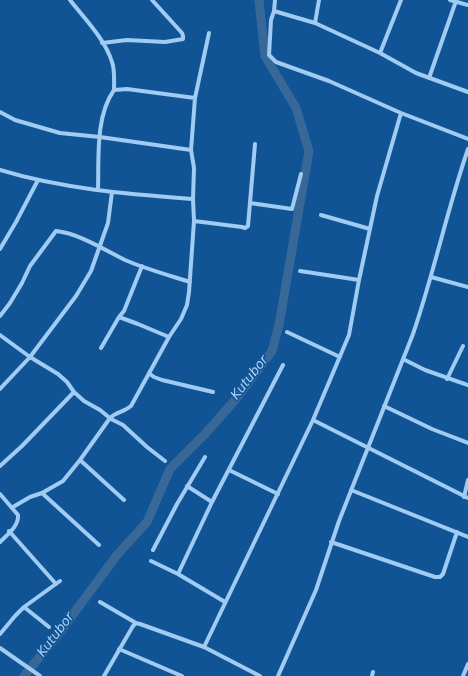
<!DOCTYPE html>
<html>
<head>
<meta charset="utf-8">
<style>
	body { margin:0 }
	canvas { display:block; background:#115495 }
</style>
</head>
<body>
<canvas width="468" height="676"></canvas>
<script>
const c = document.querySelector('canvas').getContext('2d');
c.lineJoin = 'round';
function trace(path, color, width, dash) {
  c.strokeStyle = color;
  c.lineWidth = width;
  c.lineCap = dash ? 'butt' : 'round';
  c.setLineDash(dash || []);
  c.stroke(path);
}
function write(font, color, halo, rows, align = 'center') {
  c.font = font + ' "DejaVu Sans",sans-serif';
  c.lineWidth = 3;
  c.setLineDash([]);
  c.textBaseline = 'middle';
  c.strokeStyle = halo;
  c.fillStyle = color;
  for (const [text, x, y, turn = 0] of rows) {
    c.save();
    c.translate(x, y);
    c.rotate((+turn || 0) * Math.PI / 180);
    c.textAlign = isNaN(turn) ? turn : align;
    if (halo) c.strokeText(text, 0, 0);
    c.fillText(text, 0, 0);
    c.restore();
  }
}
trace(new Path2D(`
	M 24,676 L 60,632 L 117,555 L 147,522 L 170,469 L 205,434 L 235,400 L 272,351 L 279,325 L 309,151 L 296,108 L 265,56 L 259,0`), '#376897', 9);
trace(new Path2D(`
	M 70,0 C 84,18 105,39 112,62 C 115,70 114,81 114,90
	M 450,0 L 468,5
	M 274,11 L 275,0
	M 315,23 L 319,0
	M 102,43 L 127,40 L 165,42 L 183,39 L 183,36 L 182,33 L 152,0
	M 380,53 L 401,0
	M 429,78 L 456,1
	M 468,92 L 416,73 L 380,53 L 315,23 L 274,11 L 271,20 L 269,55 L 276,62 L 329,81 L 401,113 L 468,139
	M 0,112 L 15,120 L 60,133 L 100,137 L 191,150
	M 0,170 C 62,189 128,194 193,199
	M 98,190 C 99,159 95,117 114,90 L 127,89 L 195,98
	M 250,203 L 292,209 L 301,174
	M 321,215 L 370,229
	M 194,221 L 242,227 L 245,228 L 248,226 L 255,144
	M 0,249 L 16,222 L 38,180
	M 300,271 L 359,280
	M 431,277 L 468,287
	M 0,316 L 10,303 L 22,283 L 30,266 L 56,231 C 78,233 105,250 125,260 C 146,269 168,275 190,282
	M 119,317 L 138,324 L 169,337
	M 287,332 L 340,357
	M 0,335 L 30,357 L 58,374 L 67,382 L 74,392 L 84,401 L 100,410 L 111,419 L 123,425 L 147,447 L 165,461
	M 101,348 L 119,317 L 124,311 L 142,266
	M 403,359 L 425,370 L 468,385
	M 150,374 L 154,377 L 162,380 L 213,392
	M 447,379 L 463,346
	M 0,389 L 30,357 L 76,296 L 91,271 L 108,223 L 112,192
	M 384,406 L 432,429 L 468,443
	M 313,420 L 468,498
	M 80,460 L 124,500
	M 0,466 L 22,446 L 74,392
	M 229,470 L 278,494
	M 187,486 L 212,502
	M 351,490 L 468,537
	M 42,493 L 99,545
	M 0,494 L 18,515 C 19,526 8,534 0,542
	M 464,497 L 468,480
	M 13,507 L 30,497 L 42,493 L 63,481 L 80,460 L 110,418 C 116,412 124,412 131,406 L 169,337 L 181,319 L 187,305 L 189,292 L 194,221 L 193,199 L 194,168 L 191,150 L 195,98 L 209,33
	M 9,531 L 56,584
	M 331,542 L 435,577 L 440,577 L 443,574 L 457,532
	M 153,550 L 177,504 L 205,457
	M 151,561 L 178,574 L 225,602
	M 178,574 L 212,502 L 283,365
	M 100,602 L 136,623 L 140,624 L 204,647 L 260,676
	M 24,607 L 49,627
	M 0,634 L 15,616 L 24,607 L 60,581
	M 204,647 L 313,420 L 349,335 L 359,280 L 377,196 L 401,113
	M 0,648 L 40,676
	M 119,649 L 182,676
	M 104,676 L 133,626 L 136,623
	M 278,676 L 316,590 L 339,521 L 413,334 C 434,273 447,210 468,149
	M 372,676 L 373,672
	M 463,676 L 468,664`), '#a0cbf3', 4);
write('italic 13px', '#acd5fa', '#115495', [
	["Kutubor",250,378,-52],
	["Kutubor",56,635,-53]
]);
</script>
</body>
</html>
